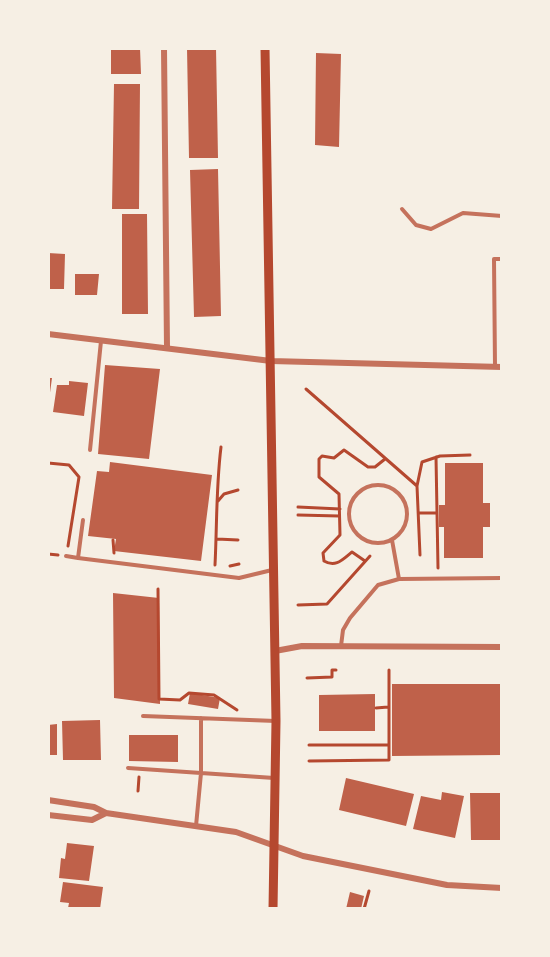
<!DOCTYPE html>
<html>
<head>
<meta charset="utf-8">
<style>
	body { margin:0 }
	#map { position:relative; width:550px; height:957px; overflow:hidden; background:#f6efe4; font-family:Helvetica,sans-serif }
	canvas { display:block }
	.frame { position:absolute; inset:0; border:50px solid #f6efe4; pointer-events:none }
</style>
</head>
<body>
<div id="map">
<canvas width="550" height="957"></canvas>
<div class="frame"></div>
</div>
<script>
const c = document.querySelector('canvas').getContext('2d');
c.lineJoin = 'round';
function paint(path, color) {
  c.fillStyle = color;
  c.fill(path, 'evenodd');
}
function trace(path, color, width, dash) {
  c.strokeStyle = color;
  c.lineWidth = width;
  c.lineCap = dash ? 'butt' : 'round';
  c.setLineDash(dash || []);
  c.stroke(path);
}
paint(new Path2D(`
	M 111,48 L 140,48 L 141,74 L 111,74 Z
	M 187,48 L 216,48 L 218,158 L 189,158 Z
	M 316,53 L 341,54 L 339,147 L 315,145 Z
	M 114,84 L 140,84 L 139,209 L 112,209 Z
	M 218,169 L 221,316 L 194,317 L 190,170 Z
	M 122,214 L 147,214 L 148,314 L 122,314 Z
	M 48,253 L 65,254 L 64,289 L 48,289 Z
	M 75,274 L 99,274 L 97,295 L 75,295 Z
	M 105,365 L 160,369 L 149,459 L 98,454 Z
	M 48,378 L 52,378 L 49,400 L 48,400 Z
	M 69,381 L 88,383 L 84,416 L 53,412 L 57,385 L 69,385 Z
	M 110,462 L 212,475 L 201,561 L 114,551 L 116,539 L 88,536 L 97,471 L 109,472 Z
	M 445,463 L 483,463 L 483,503 L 490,503 L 490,527 L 483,527 L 483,558 L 444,558 L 444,527 L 439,527 L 439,505 L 445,505 Z
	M 113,593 L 159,598 L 160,704 L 114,698 Z
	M 392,684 L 502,684 L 502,755 L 392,756 Z
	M 190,693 L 220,698 L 218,709 L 188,704 Z
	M 375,694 L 375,731 L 319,731 L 319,695 Z
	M 100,720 L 101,760 L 63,760 L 62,721 Z
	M 57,724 L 57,755 L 48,755 L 48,725 Z
	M 129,735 L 178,735 L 178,762 L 129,761 Z
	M 346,778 L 414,794 L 406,826 L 339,810 Z
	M 442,792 L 464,796 L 455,838 L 413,829 L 421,796 L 441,800 Z
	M 470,793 L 502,793 L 502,840 L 471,840 Z
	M 67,843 L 94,846 L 89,881 L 59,878 L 61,858 L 65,859 Z
	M 63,882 L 103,887 L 100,909 L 68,908 L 69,903 L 60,902 Z
	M 350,892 L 364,896 L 361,909 L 346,909 Z`), '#bf614a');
trace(new Path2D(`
	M 306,389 L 417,486
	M 436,457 L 438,568
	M 48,463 L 69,465 L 79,477 L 68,546
	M 218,501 L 224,494 L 238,490
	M 298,507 L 340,509
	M 419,513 L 437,513
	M 298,515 L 339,516
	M 217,539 L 238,540
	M 113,540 L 114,553
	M 48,554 L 58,555
	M 420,555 L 417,486 L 422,462 L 440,456 L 470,455
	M 365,561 L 352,552 C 343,559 336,568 324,561 L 323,553 L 340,535 L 339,494 L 319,477 L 319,459 L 322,456 L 334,458 L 344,450 L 368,467 L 375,467 L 385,459
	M 215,565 C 217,526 216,487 221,447
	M 230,566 L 239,564
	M 158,589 L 159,699 L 180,700 L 189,693 L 214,695 L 237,710
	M 298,605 L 327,604 L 370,556
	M 307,678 L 332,677 L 332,670 L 336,670
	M 376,708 L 388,707
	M 309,745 L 389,745
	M 309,761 L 389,760 L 389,670
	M 138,791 L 139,777
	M 364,909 L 369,891`), '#b5482f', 3);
trace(new Path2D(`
	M 402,209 L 416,225 L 431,229 L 463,213 L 502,216
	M 495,367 L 494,259 L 502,259
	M 90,450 L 101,341
	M349 514a29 29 0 1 1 58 0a29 29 0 1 1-58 0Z
	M 83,520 L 78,558 L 239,578 L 272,570
	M 392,540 L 399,579
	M 66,556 L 78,558
	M 341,646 L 343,630 L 350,618 L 378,585 L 399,579 L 502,578
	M 143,716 L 276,721
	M 128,768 L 274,778
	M 196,826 L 201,773 L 201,718`), '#c5725c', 4);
trace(new Path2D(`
	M 164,48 L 167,348
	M 48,334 L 271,361 L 502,367
	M 275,651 L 302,646 L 502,647
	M 48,800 L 94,807 L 106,813 L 236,832 L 303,856 L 447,885 L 502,888
	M 48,815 L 92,820 L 106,813`), '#c5725c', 6);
trace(new Path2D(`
	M 265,48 L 276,721 L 273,909`), '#b5482f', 9);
</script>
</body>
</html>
